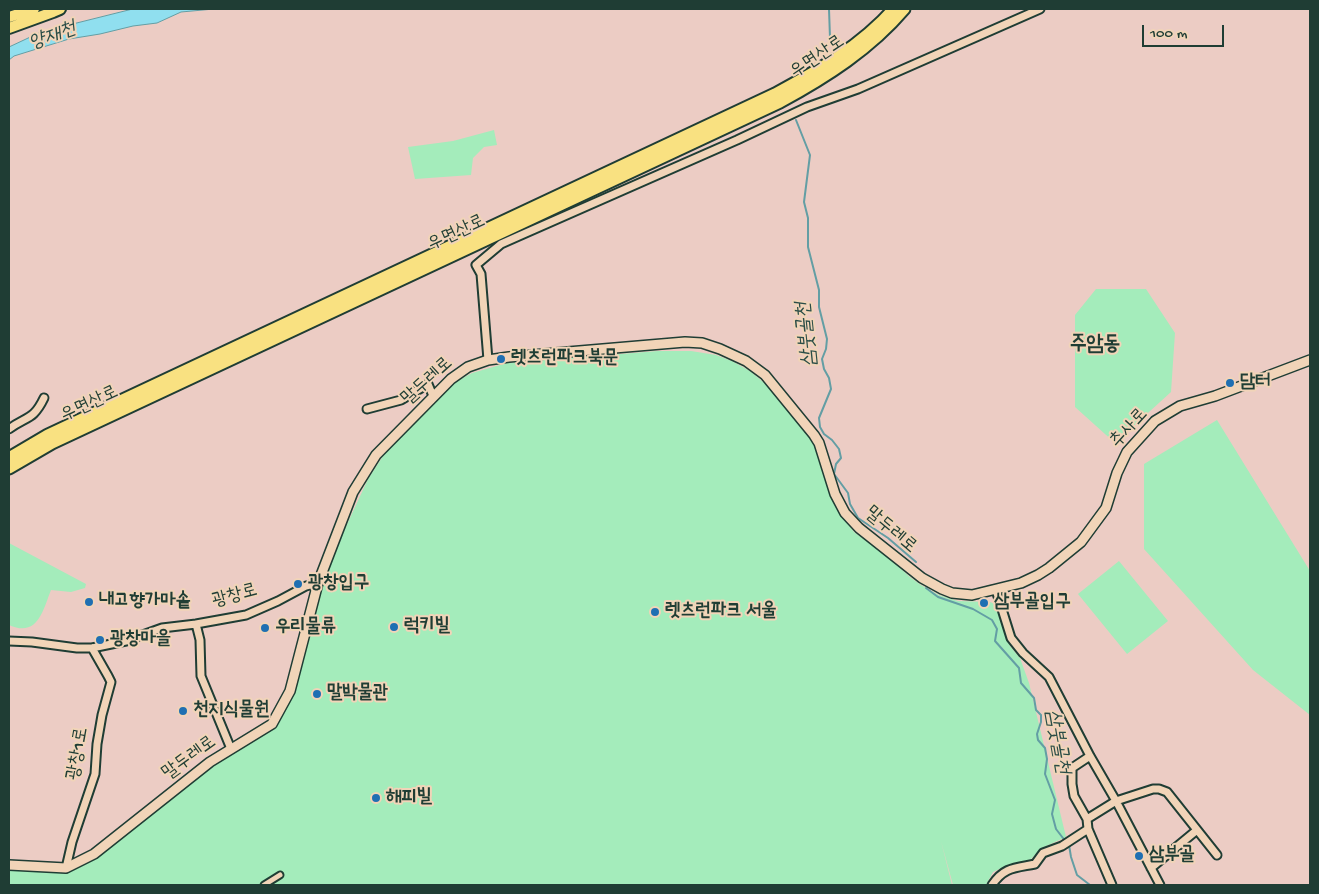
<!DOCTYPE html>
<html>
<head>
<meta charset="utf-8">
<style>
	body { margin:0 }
	#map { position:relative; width:1319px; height:894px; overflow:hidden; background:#ecccc4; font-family:"Gochi Hand",sans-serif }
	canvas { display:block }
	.frame { position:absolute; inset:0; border:10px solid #1f3d34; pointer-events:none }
	.scale { position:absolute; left:1142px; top:25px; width:82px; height:22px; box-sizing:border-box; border:2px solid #1f3d34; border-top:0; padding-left:6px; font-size:15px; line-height:18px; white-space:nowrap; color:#1f3d34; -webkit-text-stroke:4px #f1d4b8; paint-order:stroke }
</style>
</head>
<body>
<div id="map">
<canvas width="1319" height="894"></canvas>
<div class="frame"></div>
<div class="scale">100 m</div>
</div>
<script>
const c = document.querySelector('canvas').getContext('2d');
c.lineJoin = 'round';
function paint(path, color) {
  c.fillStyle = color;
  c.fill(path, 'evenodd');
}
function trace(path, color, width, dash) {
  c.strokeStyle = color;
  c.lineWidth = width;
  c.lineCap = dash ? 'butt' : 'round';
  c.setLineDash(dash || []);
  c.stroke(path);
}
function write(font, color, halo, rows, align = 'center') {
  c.font = font + ' "Gochi Hand","Poor Story",sans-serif';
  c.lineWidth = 4;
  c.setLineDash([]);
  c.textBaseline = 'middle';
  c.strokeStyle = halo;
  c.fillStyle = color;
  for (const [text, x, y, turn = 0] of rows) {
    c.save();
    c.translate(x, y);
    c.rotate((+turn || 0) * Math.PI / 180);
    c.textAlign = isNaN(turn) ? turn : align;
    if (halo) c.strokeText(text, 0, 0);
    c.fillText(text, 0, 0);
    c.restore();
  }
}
paint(new Path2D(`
	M 494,130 L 497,145 L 484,147 L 473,158 L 471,175 L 415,179 L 408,147 L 453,141 Z
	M 1096,289 L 1146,289 L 1175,333 L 1171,392 L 1115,443 L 1075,407 L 1075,315 Z
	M 658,351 L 691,351 L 716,355 L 732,361 L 750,371 L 774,391 L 814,444 L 841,513 L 854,532 L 887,556 L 910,577 L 921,585 L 939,595 L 958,601 L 990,602 L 995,604 L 1010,646 L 1020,658 L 1029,683 L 1066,837 L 1042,848 L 1030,860 L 1008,865 L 993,872 L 986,885 L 953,885 L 941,841 L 952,885 L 9,885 L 9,868 L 67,870 L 282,711 L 317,595 L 330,561 L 368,479 L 387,450 L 446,387 L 472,373 L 507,363 Z
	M 1217,420 L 1310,571 L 1310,715 L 1253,670 L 1144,549 L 1144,464 Z
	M 9,543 L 86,584 L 85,588 L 71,592 L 51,590 C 43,610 38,638 9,625 Z
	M 1119,561 L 1168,621 L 1127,654 L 1078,594 Z`), '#a4ecbb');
const water = new Path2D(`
	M 133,9 L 214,9 L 181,12 L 157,23 L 133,26 L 100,34 L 69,39 L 14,56 L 9,60 L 9,47 L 41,32 Z`);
paint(water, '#90dfef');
trace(water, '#639ea4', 1);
trace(new Path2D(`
	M 829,9 L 830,38
	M 796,120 L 810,155 L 804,202 L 808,218 L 808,247 L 819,290 L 819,307 L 827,339 L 826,349 L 822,359 L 824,369 L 829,378 L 831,389 L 819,418 L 820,427 L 824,434 L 832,440 L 839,449 L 841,458 L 836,464 L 834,474 L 848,493 L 850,504 L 858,518 L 888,538 L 916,562
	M 926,588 L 938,597 L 973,609 L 992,620 L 997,629 L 995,641 L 1019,668 L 1021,683 L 1034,698 L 1036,710 L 1041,715 L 1041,722 L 1037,734 L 1038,740 L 1045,748 L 1047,759 L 1045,774 L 1055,800 L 1052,814 L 1056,829 L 1066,842
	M 1069,845 L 1071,857 L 1077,875 L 1090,885`), '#639ea4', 2);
const pedestrian = new Path2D(`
	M 264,885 L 280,875`);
const minor = new Path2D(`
	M 488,360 L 481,274 L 476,265 L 501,244 L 519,236 L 737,140 L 807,107 L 858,89 L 1040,9
	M 367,409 L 401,400 L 428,384 L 433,396
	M 9,429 C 26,416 33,421 44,398
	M 996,590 L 1011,638 L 1023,653 L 1049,677 L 1090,756 L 1116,801 L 1160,885
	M 196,624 L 200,640 L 201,676 L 231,749
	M 9,641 L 32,642 L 77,648 L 92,648 L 126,641 L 162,628 L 196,624 L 246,615 L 278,601 L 306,586 L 318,583
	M 1090,756 L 1072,768 L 1072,784 L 1074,796 L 1087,819 L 1088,829 L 1112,885
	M 1087,819 L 1116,801 L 1153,789 L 1159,789 L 1167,792 L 1217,855
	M 66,868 L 72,842 L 95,774 L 97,744 L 102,715 L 111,682 L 108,676 L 92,648
	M 1151,868 L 1197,830
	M 992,885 C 1004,867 1015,868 1035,864 L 1043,853 L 1062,846 L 1088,829`);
const tertiary = new Path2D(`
	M 9,865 L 66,868 L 94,854 L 210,762 L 272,724 L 290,691 L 318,583 L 353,492 L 376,455 L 451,379 L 468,367 L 488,360 L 509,357 L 685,342 L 702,343 L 720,349 L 746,361 L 765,375 L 814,435 L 819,443 L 835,494 L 845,513 L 859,528 L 922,578 L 942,589 L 952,593 L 972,595 L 1021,583 L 1038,575 L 1049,568 L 1081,542 L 1106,508 L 1117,473 L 1127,452 L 1155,421 L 1180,406 L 1215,396 L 1310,360`);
const primary = new Path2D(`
	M 9,17 L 34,9
	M 9,28 L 53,12 L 60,9`);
const trunk = new Path2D(`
	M 9,458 L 48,435 L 775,94 C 818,71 861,46 894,9
	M 9,468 L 52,443 L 780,102 C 826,77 870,49 904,9`);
trace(pedestrian, '#1f3d34', 9);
trace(minor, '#1f3d34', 11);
trace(tertiary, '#1f3d34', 12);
trace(primary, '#1f3d34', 14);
trace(trunk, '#1f3d34', 15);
trace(pedestrian, '#f1d4b8', 5);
trace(minor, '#f1d4b8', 7);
trace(tertiary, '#f1d4b8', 9);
trace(primary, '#f9e181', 10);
trace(trunk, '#f9e181', 11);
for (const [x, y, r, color] of [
	[501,359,5,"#1f6fb2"],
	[1230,383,5,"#1f6fb2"],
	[298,584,5,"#1f6fb2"],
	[89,602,5,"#1f6fb2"],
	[984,603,5,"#1f6fb2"],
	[655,612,5,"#1f6fb2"],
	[394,627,5,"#1f6fb2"],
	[265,628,5,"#1f6fb2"],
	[100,640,5,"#1f6fb2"],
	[317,694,5,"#1f6fb2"],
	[183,711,5,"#1f6fb2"],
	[376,798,5,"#1f6fb2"],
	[1139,856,5,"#1f6fb2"]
]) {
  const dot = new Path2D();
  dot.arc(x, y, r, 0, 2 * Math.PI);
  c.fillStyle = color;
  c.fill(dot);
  trace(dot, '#f1d4b8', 2);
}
write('19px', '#1f3d34', '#f1d4b8', [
	["우면산로",818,58,-34],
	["우면산로",457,234,-25],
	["말두레로",428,382,-42],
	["우면산로",90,405,-25],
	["추사로",1130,429,-48],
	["말두레로",890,531,40],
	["광창로",235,597,-15],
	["광창1로",79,754,-80],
	["말두레로",190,759,-36]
]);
write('bold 19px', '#1f3d34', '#f1d4b8', [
	["렛츠런파크북문",511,359],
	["담터",1240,383],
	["광창입구",308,584],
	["내고향가마솥",99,602],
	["삼부골입구",994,603],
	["렛츠런파크 서울",665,612],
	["럭키빌",404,627],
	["우리물류",275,628],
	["광창마을",110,640],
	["말박물관",327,694],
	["천지식물원",193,711],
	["해피빌",386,798],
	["삼부골",1149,856]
], 'left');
write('italic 20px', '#2a4d47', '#f1d4b8', [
	["양재천",53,37,-20],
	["삼붓골천",808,334,-96],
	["삼붓골천",1056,742,80]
]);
write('bold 21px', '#1f3d34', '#f1d4b8', [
	["주암동",1095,346]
]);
</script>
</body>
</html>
